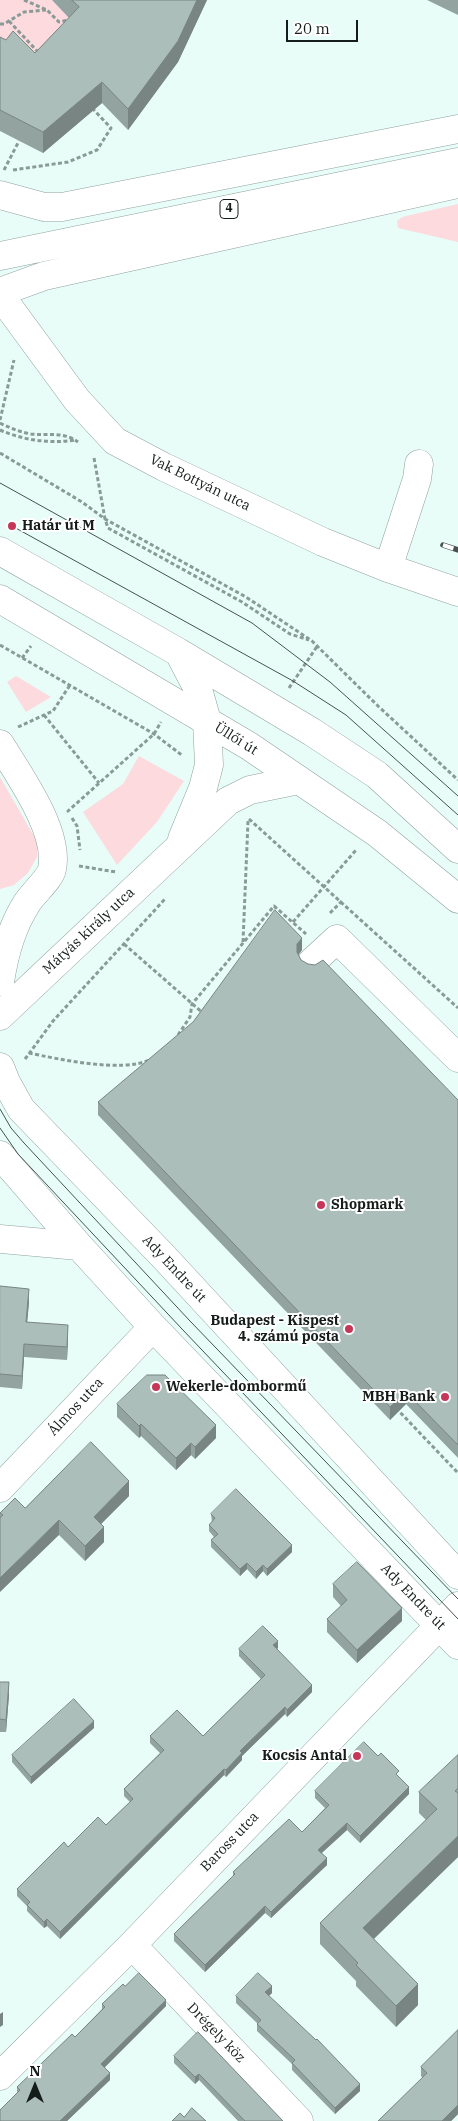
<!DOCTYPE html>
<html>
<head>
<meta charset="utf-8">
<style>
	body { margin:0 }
	#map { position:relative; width:458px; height:2121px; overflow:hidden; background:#e8fdf8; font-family:"IBM Plex Serif",serif }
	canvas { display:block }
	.north { position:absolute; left:10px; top:2061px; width:50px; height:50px; -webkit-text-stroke:4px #fff; paint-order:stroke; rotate:0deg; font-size:14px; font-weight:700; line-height:20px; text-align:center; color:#151d1b }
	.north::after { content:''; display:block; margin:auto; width:18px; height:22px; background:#151d1b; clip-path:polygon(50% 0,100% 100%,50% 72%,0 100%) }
	.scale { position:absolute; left:286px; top:20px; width:72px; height:22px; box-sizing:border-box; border:2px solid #151d1b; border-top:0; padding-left:6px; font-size:15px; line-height:18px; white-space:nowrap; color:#151d1b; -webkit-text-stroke:4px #fff; paint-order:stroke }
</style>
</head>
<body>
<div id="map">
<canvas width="458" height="2121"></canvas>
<div class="north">N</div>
<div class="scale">20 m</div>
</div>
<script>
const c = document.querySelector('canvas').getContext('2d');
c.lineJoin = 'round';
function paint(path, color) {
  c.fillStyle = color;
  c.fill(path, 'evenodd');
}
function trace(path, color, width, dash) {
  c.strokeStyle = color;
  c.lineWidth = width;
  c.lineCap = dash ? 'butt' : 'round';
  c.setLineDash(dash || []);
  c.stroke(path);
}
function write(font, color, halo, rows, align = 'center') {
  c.font = font + ' "IBM Plex Serif",serif';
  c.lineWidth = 4;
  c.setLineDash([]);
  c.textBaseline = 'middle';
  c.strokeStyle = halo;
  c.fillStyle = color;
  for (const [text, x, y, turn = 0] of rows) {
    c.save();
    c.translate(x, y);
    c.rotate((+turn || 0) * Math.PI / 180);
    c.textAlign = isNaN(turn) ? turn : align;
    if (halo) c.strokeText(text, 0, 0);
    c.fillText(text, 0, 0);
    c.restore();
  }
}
paint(new Path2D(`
	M 0,0 L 52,0 L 79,28 L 35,74 L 0,58 Z
	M 458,204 L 458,242 L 398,228 L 397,221 L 402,217 Z
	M 16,676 L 51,697 L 26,712 L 7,682 Z
	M 139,756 L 184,781 L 157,822 L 117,865 L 83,812 L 123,784 Z
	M 0,777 L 38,843 L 37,857 L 28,873 L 14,885 L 0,889 Z`), '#fcdade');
const minor = new Path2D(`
	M 0,295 L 77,400 L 115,441 L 164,467 L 323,542 L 388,568 L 458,592
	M 388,568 L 417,479 L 419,464
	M 0,744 C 19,775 60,832 52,869 C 50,879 33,893 27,903 C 12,926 4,955 0,982
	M 312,962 L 337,939 L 458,1058
	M 0,1067 L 6,1082 L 21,1109 L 163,1256 L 458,1575
	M 0,1155 L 79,1246 L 153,1327 L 458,1645
	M 0,1239 L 79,1246
	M 0,1488 L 153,1327
	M 132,1945 L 299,2121
	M 0,2076 L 132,1945 L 458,1606`);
const major = new Path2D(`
	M 0,195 L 44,207 L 62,207 L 458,129
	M 0,256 L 458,162
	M 0,292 L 44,276 L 458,184
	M 0,551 L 178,652 L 312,732 L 377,775 L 458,849
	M 0,599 L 249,746 L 377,833 L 458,899
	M 179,653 L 198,689 L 207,721 L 209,765 L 203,788 L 182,839
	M 0,1016 L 228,801 L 250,790 L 299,780`);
trace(minor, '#8fa29e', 29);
trace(major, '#8fa29e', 29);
trace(new Path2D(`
	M 24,0 L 47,10 L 59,22 L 69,20
	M 9,21 L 39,53
	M 0,24 L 4,24 L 24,12 L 46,10
	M 4,170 L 19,141
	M 13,170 L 68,162 L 97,150 L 111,128 L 92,108
	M 0,420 L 14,360
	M 0,423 C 10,428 20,432 31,434 C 47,436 64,431 78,442
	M 0,430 C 23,440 49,444 75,440
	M 0,453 L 82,502 L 105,519 L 246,597 L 312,641 L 378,706 L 458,780
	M 94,458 L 105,519 L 108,528 L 242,602 L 290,634 L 309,640
	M 0,645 L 154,734 L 183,756
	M 22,658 L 31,646
	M 289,688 L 318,645
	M 44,715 L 99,783
	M 18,727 L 53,711 L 70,685
	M 69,812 L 68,811 L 154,734 L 161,722
	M 72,818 L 77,826 L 80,850
	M 249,819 L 458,1008
	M 79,866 L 116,872
	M 330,913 L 342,901
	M 293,922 L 357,849
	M 243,942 L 248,821
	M 124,944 L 204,1014
	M 178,1035 L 190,1017 L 192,1004 L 274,906 L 306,934
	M 29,1053 C 58,1059 122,1073 149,1060
	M 25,1059 L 53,1021 L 165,899
	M 396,1408 L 458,1473`), '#8a9a96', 3, [4, 2.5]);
trace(minor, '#fff', 28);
trace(major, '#fff', 28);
trace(new Path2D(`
	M 0,483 L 252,623 L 330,682 L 458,796
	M 12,526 L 293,681 L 346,715 L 458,815
	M 0,1109 L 11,1128 L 24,1143 L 190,1321 L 458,1599
	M 0,1128 L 18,1154 L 182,1329 L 458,1619`), '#475250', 1);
const rail = new Path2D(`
	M 443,545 L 458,550`);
trace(rail, '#475250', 5.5);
trace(rail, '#fff', 4, [11]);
paint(new Path2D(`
	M 52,0 L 207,0 L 178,62 L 128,130 L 102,103 L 43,153 L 0,131 L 0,37 L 35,53 L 69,18 Z
	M 427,0 L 458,0 L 458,15 Z
	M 302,950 L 298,955 L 301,960 L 458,1100 L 458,1458 L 406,1404 L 390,1420 L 98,1115 L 98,1102 Z
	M 0,1286 L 29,1302 L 27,1322 L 68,1338 L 67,1360 L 24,1357 L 22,1389 L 0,1387 Z
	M 117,1404 L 216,1438 L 195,1459 L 191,1455 L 176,1470 L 141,1436 L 139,1438 L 117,1417 Z
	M 129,1496 L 101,1524 L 104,1542 L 85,1561 L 59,1535 L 0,1517 L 0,1513 L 25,1508 Z
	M 211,1514 L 292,1552 L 267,1576 L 263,1571 L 256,1579 L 247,1569 L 240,1576 L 211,1547 L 211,1540 L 214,1537 L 209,1531 L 209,1525 L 212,1522 Z
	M 333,1584 L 402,1621 L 357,1663 L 327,1632 L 327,1619 L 341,1606 L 333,1597 Z
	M 278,1648 L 277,1649 L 312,1692 L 287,1717 L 285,1714 L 242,1756 L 242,1760 L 226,1777 L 224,1775 L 60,1939 L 47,1926 L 44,1928 L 27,1911 L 27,1906 L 17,1896 L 17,1889 L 68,1847 L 106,1825 L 130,1802 L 124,1796 L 124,1789 L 160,1753 L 150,1743 L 150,1736 L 203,1736 L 261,1679 L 239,1656 L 239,1649 Z
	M 0,1682 L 9,1695 L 6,1732 L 0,1732 Z
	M 94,1728 L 31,1784 L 12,1762 L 12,1755 Z
	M 458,1755 L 458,1857 L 374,1939 L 418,2005 L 396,2027 L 356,1986 L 356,1981 L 320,1944 L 320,1923 L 426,1820 L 419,1813 L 419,1792 Z
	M 399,1777 L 409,1794 L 360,1843 L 347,1830 L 322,1853 L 327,1865 L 271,1918 L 265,1913 L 205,1972 L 174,1941 L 174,1934 L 233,1876 L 233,1872 L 302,1832 L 325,1808 L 315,1798 L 315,1791 Z
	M 125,1986 L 166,2006 L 105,2067 L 110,2080 L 67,2121 L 0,2121 L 17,2093 L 17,2087 L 75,2037 L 102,2009 L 102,2004 Z
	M 272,1993 L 269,1996 L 360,2091 L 335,2114 L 292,2070 L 292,2064 L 257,2031 L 257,2023 L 236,2003 L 236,1996 Z
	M 458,2030 L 458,2114 L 451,2121 L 378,2121 L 423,2078 L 421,2076 L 421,2067 Z
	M 174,2056 L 283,2121 L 238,2121 L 199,2080 L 195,2084 L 174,2063 Z`), '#93a39f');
paint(new Path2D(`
	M 197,0 L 207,0 L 178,62 L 128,130 L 128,109 Z
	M 102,82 L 102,103 L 43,153 L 43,132 Z
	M 302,938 L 302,950 L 297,957 L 297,965 L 297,944 Z
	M 29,1289 L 29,1302 L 26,1335 L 26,1322 Z
	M 68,1325 L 68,1338 L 67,1360 L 67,1347 Z
	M 24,1344 L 24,1357 L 22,1389 L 22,1376 Z
	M 406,1392 L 406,1404 L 390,1420 L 390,1407 Z
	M 141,1424 L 141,1436 L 139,1438 L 139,1426 Z
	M 216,1425 L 216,1438 L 195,1459 L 195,1447 Z
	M 191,1443 L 191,1455 L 176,1470 L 176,1458 Z
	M 129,1481 L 129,1496 L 94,1531 L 94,1517 Z
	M 59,1520 L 59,1535 L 0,1592 L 0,1578 Z
	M 104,1527 L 104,1542 L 85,1561 L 85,1546 Z
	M 292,1545 L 292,1552 L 267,1576 L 267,1569 Z
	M 247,1563 L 247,1569 L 240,1576 L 240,1569 Z
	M 263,1565 L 263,1571 L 256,1579 L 256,1572 Z
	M 402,1608 L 402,1621 L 357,1663 L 357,1650 Z
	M 278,1641 L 278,1648 L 273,1652 L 273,1645 Z
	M 9,1682 L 9,1695 L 6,1732 L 6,1720 Z
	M 312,1685 L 312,1692 L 287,1717 L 287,1710 Z
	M 285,1707 L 285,1714 L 242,1756 L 242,1760 L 226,1777 L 226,1770 L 240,1751 Z
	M 94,1721 L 94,1728 L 31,1784 L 31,1777 Z
	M 224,1769 L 224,1775 L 60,1939 L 60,1932 Z
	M 409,1787 L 409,1794 L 360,1843 L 360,1836 Z
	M 347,1823 L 347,1830 L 318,1856 L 318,1850 Z
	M 458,1836 L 458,1857 L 363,1949 L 363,1928 Z
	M 327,1858 L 327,1865 L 271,1918 L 271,1912 Z
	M 265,1906 L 265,1913 L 205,1972 L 205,1965 Z
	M 47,1919 L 47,1926 L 44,1928 L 44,1922 Z
	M 418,1984 L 418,2005 L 396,2027 L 396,2006 Z
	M 272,1986 L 272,1993 L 265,1999 L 265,1992 Z
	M 166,2000 L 166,2006 L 101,2071 L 101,2064 Z
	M 3,2012 L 3,2025 L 0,2027 L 0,2014 Z
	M 110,2073 L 110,2080 L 67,2121 L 60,2121 Z
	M 199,2074 L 199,2080 L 195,2084 L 195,2077 Z
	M 360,2084 L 360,2091 L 335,2114 L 335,2108 Z
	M 458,2105 L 458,2114 L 451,2121 L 442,2121 Z`), '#788582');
const building = new Path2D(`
	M 72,0 L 197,0 L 178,41 L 128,109 L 102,82 L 43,132 L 0,110 L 0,37 L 6,40 L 13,31 L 35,53 L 79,7 Z
	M 275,910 L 302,938 L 297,944 L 297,952 L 301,960 L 308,964 L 315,965 L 323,960 L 458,1100 L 458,1445 L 406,1392 L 390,1407 L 98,1102 L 193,1022 Z
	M 0,1286 L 29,1289 L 26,1322 L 68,1325 L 67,1347 L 24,1344 L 22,1376 L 0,1374 Z
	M 147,1375 L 165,1375 L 216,1425 L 195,1447 L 191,1443 L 176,1458 L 141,1424 L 139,1426 L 117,1404 Z
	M 91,1442 L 129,1481 L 94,1517 L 104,1527 L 85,1546 L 59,1520 L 0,1578 L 0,1518 L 3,1515 L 0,1513 L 15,1498 L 25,1508 Z
	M 236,1489 L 292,1545 L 267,1569 L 263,1565 L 256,1572 L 247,1563 L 240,1569 L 211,1540 L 218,1534 L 209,1525 L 215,1518 L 211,1514 Z
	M 357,1562 L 402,1608 L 357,1650 L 327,1619 L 347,1600 L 333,1584 Z
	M 263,1626 L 278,1641 L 273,1645 L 312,1685 L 287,1710 L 285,1707 L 240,1751 L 242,1753 L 226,1770 L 224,1769 L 60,1932 L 47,1919 L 44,1922 L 27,1905 L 30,1902 L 17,1889 L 64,1842 L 68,1847 L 98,1817 L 106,1825 L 133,1799 L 124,1789 L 164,1750 L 150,1736 L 177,1710 L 203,1736 L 265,1675 L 239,1649 Z
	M 0,1682 L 9,1682 L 6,1720 L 0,1719 Z
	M 74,1699 L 94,1721 L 31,1777 L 12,1755 Z
	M 364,1742 L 378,1756 L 381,1753 L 399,1771 L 396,1774 L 409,1787 L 360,1836 L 347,1823 L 318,1850 L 327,1858 L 271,1912 L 265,1906 L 205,1965 L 174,1934 L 235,1874 L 233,1872 L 289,1819 L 302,1832 L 329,1805 L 315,1791 Z
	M 458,1755 L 458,1788 L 455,1791 L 458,1793 L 458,1836 L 363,1928 L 418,1984 L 396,2006 L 356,1965 L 358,1963 L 320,1923 L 437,1809 L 419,1792 Z
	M 139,1973 L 166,2000 L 101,2064 L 110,2073 L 60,2121 L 0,2121 L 0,2110 L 20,2090 L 17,2087 L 72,2034 L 75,2037 L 105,2007 L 102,2004 L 123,1984 L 125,1986 Z
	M 258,1973 L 272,1986 L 265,1992 L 316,2040 L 317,2039 L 360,2084 L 335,2108 L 292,2063 L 295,2060 L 257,2024 L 261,2020 L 236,1996 Z
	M 458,2030 L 458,2105 L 442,2121 L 378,2121 L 427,2073 L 421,2067 Z
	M 198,2032 L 283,2121 L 245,2121 L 199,2074 L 195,2077 L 174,2056 Z
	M 192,2108 L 206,2121 L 172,2121 L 180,2113 L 184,2117 Z`);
paint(building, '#abbeb9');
trace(building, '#788582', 1);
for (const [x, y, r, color] of [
	[12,526,5,"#c53658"],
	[321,1205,5,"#c53658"],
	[349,1329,5,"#c53658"],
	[156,1387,5,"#c53658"],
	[445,1397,5,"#c53658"],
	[357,1756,5,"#c53658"]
]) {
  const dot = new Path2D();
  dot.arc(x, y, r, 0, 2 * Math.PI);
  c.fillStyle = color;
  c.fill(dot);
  trace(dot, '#fff', 2);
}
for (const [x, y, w] of [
	[229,209,18]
]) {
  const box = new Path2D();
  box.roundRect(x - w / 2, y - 9.5, w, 19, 4);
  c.fillStyle = '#fff';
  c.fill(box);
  trace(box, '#151d1b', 1);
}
write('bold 12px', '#151d1b', null, [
	["4",229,209]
]);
write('14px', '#151d1b', '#fff', [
	["Vak Bottyán utca",200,483,26],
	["Üllői út",236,739,32],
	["Mátyás király utca",89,931,-43],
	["Ady Endre út",174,1269,47],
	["Álmos utca",76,1407,-47],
	["Ady Endre út",413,1597,46],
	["Baross utca",230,1842,-46],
	["Drégely köz",216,2033,46]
]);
write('bold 14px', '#151d1b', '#fff', [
	["Határ út M",22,526],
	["Shopmark",331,1205],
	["Budapest - Kispest",339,1321,"right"],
	["4. számú posta",339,1337,"right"],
	["Wekerle-dombormű",166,1387],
	["MBH Bank",435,1397,"right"],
	["Kocsis Antal",347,1756,"right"]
], 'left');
</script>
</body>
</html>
